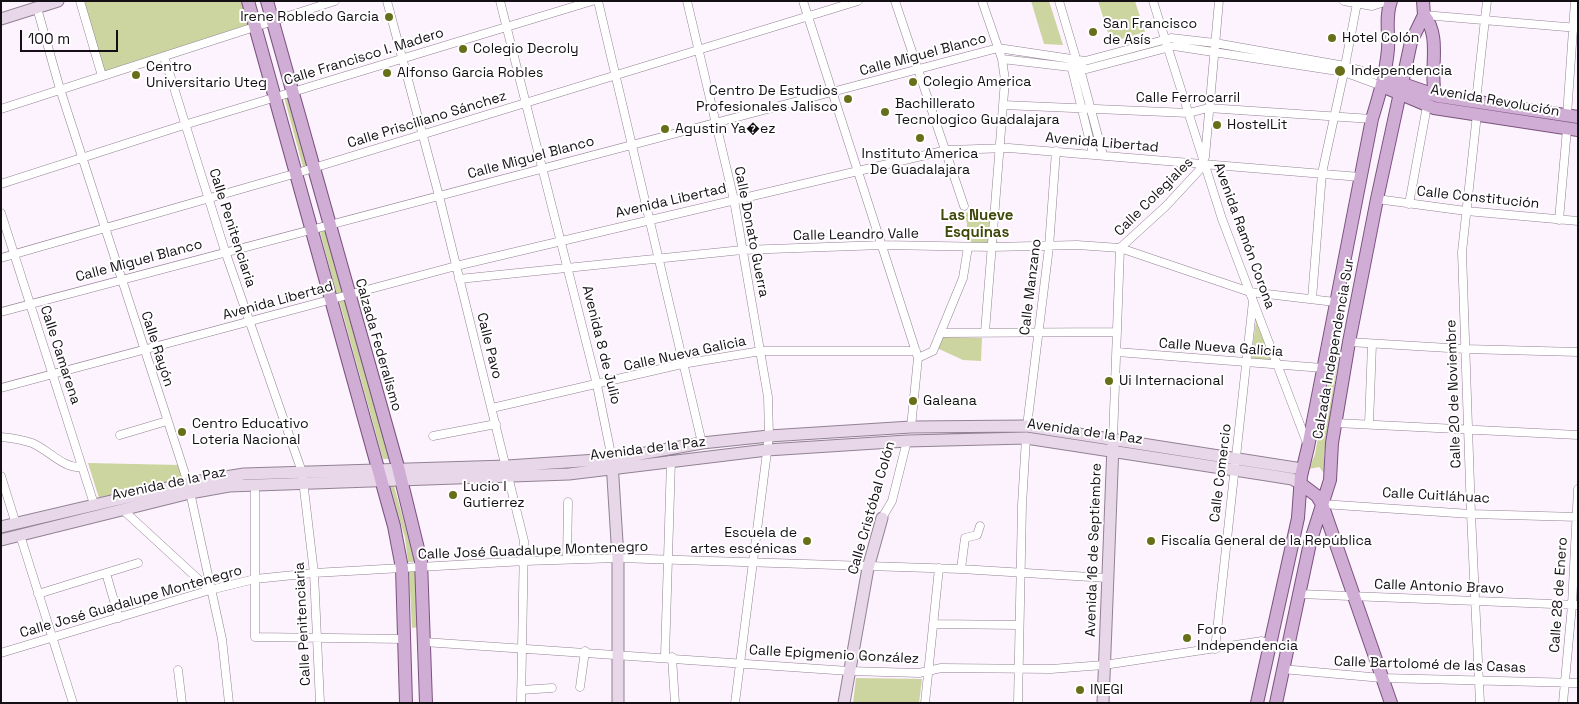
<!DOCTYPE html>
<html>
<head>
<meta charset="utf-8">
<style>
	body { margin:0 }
	#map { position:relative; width:1579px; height:704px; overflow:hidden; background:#fdf3fe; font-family:"Space Grotesk",sans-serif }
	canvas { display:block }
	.frame { position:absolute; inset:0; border:2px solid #140e15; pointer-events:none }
	.scale { position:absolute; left:20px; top:30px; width:98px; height:22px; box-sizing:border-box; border:2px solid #140e15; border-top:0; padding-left:6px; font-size:15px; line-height:18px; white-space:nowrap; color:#140e15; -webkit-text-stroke:4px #fff; paint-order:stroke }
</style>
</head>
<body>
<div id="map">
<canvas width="1579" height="704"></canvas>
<div class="frame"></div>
<div class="scale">100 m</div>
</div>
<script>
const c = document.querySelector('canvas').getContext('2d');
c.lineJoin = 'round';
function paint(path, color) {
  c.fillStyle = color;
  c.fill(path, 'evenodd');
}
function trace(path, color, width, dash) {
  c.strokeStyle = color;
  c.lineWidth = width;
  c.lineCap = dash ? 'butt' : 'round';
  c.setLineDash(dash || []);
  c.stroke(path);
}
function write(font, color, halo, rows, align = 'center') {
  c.font = font + ' "Space Grotesk",sans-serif';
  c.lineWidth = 4;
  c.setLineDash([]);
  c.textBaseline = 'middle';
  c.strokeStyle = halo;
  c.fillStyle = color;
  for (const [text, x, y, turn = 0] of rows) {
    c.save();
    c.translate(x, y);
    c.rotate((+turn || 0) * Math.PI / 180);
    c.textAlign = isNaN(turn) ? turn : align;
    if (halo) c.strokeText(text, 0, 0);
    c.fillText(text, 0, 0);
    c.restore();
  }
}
paint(new Path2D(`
	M 79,1 L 247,1 L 253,23 L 100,73 Z
	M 1031,1 L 1049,1 L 1063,45 L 1044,44 Z
	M 1098,1 L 1135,1 L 1145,32 L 1111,42 Z
	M 291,95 L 310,165 L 303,167 L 284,97 Z
	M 992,210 L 990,243 L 966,243 L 967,224 L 964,213 Z
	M 326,226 L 345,293 L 337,295 L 319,228 Z
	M 347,298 L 391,459 L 383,459 L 339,300 Z
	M 1256,321 L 1259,321 L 1273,361 L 1251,359 Z
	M 941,337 L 982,338 L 981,361 L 963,360 L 937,348 Z
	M 1335,346 L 1340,347 L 1324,455 L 1324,473 L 1319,467 L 1309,469 L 1315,454 Z
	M 88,463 L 181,465 L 186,478 L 99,498 Z
	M 389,482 L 393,482 L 415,562 L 408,562 L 405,538 Z
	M 417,569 L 419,627 L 412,628 L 409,570 Z
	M 856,678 L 922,679 L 919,703 L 853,703 Z`), '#ccd59f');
const street = new Path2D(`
	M 80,1 L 102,76
	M 387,1 L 439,196 L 524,541 L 521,703
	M 500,1 L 597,385 L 612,459
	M 598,1 L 702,443
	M 687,1 L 734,200 L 768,397 L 769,436 L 735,703
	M 803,1 L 918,358
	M 895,1 L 964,206
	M 982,1 L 1002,59 L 1005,80 L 985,332
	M 1059,1 L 1075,55
	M 1153,1 L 1222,219 L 1307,443
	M 1344,1 L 1372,6 L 1388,1
	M 37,8 L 60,89 L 188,483 L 222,639 L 229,703
	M 1424,15 L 1578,28
	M 164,56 L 225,251 L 302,472 L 314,573 L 320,703
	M 1002,59 L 1087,69 L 1174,46 L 1344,72 L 1382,86
	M 1071,65 L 1093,154
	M 1079,65 L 1103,155
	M 1345,66 L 1357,3
	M 1476,101 L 1487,1
	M 1003,105 L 1189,113 L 1208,108 L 1372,119
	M 1,109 L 335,1
	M 1477,114 L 1462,252 L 1471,514 L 1480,703
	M 1567,115 L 1575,1
	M 1205,157 L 1219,1
	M 1,184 L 184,125 L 592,1
	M 1377,199 L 1466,211 L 1578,221
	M 1409,204 L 1427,106
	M 1,213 L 94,504
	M 1559,220 L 1567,129
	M 1120,248 L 1166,206 L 1205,164
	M 1,258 L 297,173 L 858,1
	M 459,279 L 742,250 L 883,245 L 992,247 L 1077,245 L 1120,248 L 1250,292 L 1335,302
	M 1312,299 L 1322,173 L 1344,72
	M 1,312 L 998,48 L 1085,61 L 1171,38 L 1215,43 L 1345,66 L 1383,77
	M 941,333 L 1117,332
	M 1349,342 L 1465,349 L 1578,352
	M 1117,352 L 1323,368
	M 1,388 L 456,266 L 947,150 L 1009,148 L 1360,177
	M 492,408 L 682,364 L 761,351 L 916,351
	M 1336,423 L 1578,435
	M 1369,424 L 1372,344
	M 1027,426 L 1049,247 L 1056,151
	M 911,427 L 918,358 L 933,351 L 963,278 L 968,247
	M 120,435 L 167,421
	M 433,436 L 496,424
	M 1,437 C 11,438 23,440 32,443 C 49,450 63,469 82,467
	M 1113,439 L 1120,248
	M 1,476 L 16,524
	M 255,486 L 255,637 L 404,639
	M 1322,504 L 1471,514 L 1578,517
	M 122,509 L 210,590
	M 882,518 L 892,501 L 907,441
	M 20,535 L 73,703
	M 567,559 L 568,502
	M 961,569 L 965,538 L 977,535 L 980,526
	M 106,573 L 119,618
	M 38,594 L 138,563
	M 1299,594 L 1578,605
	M 933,624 L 1019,625
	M 424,642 L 849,671 L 919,673 L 941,668 L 1051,669 L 1104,665 L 1262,641 L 1268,644
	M 1215,649 L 1253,301
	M 1,653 L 210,590 L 255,579 L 314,573 L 525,561 L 618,558 L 961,569 L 1107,578
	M 665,656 L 671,460
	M 672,657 L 675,703
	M 1282,669 L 1382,678 L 1578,683
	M 178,670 L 182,703
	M 580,687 L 585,651
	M 521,690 L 552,688
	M 925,703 L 939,568
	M 1018,703 L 1022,505 L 1026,438
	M 1563,703 L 1572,605 L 1578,489`);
const secondary = new Path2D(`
	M 1,19 L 58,1
	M 612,462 L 618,558 L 618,703
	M 1,527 L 188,483 L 244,474 L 507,466 L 612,459 L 702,443 L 769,436 L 911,427 L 1027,426 L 1302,469
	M 1,540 L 190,493 L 229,486 L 569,474 L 767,450 L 907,441 L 1026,438 L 1267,475 L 1292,479 L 1301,484
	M 844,703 L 868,568 L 882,518
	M 1103,703 L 1113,445`);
const primary = new Path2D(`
	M 248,1 L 394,526 L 402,568 L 406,703
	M 267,1 L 398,467 L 421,561 L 426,703
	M 1424,15 C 1442,38 1429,68 1435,94
	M 1383,77 L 1438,96 L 1578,117
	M 1382,86 L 1434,108 L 1578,130
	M 1301,484 L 1317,496 L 1322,504 L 1391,703
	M 1257,703 L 1298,518 L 1301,476 L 1308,447 L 1372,119 C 1379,96 1386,73 1388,49 C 1389,33 1385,16 1391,1
	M 1276,703 L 1310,543 L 1330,480 L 1332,443 L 1349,342 L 1377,199 L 1411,42 L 1424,15 L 1423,1`);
trace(street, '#928293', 9);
trace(secondary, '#928293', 13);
trace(primary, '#7a527e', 14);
trace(street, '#fff', 8);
trace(secondary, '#e8d6e9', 11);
trace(primary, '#d0add4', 12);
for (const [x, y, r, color] of [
	[389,17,5,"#677019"],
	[1093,32,5,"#677019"],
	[1332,38,5,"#677019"],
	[463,49,5,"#677019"],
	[1340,71,6,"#677019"],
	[387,73,5,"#677019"],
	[136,75,5,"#677019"],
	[913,82,5,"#677019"],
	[848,99,5,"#677019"],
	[885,112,5,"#677019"],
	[1217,125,5,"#677019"],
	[665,129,5,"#677019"],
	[920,138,5,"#677019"],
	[1109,381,5,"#677019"],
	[913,401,5,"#677019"],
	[182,432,5,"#677019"],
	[453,495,5,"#677019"],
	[807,541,5,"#677019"],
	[1151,541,5,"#677019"],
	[1187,638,5,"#677019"],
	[1080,690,5,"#677019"]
]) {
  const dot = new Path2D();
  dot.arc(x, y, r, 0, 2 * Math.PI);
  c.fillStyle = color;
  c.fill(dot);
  trace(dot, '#fff', 2);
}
write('14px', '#140e15', '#fff', [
	["Irene Robledo Garcia",379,17,"right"],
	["San Francisco",1103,24],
	["de Asís",1103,40],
	["Hotel Colón",1342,38],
	["Colegio Decroly",473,49],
	["Centro",146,67],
	["Universitario Uteg",146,83],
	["Independencia",1351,71],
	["Alfonso Garcia Robles",397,73],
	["Colegio America",923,82],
	["Centro De Estudios",838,91,"right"],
	["Profesionales Jalisco",838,107,"right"],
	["Bachillerato",895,104],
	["Tecnologico Guadalajara",895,120],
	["HostelLit",1227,125],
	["Agustin Ya�ez",675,129],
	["Instituto America",920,154,"center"],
	["De Guadalajara",920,170,"center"],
	["Ui Internacional",1119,381],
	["Galeana",923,401],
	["Centro Educativo",192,424],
	["Loteria Nacional",192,440],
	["Lucio I",463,487],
	["Gutierrez",463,503],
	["Escuela de",797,533,"right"],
	["artes escénicas",797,549,"right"],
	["Fiscalía General de la República",1161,541],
	["Foro",1197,630],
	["Independencia",1197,646],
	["INEGI",1090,690]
], 'left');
write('14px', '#140e15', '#fff', [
	["Calle Miguel Blanco",923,55,-15],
	["Calle Francisco I. Madero",364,57,-17],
	["Calle Ferrocarril",1188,98],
	["Avenida Revolución",1495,101,10],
	["Calle Prisciliano Sánchez",427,120,-17],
	["Avenida Libertad",1102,143,5],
	["Calle Miguel Blanco",531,158,-15],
	["Calle Colegiales",1154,197,-45],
	["Calle Constitución",1478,198,6],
	["Avenida Libertad",671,201,-13],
	["Calle Penitenciaria",232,228,72],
	["Calle Donato Guerra",751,232,79],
	["Calle Leandro Valle",856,235,-1],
	["Avenida Ramón Corona",1244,236,70],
	["Calle Miguel Blanco",139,261,-15],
	["Calle Manzano",1031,287,-83],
	["Avenida Libertad",278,301,-15],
	["Calzada Federalismo",378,345,74],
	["Avenida 8 de Julio",601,345,76],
	["Calle Pavo",489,346,76],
	["Calle Nueva Galicia",1221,348,4],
	["Calle Rayón",157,349,72],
	["Calzada Independencia Sur",1334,349,-80],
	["Calle Nueva Galicia",685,354,-12],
	["Calle Camarena",60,355,72],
	["Calle 20 de Noviembre",1454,394,-92],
	["Avenida de la Paz",1085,432,8],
	["Avenida de la Paz",648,449,-7],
	["Calle Comercio",1221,473,-83],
	["Avenida de la Paz",169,484,-12],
	["Calle Cuitláhuac",1436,496,3],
	["Calle Cristóbal Colón",872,508,-74],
	["Avenida 16 de Septiembre",1094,550,-88],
	["Calle José Guadalupe Montenegro",533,551,-2],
	["Calle Antonio Bravo",1439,587,2],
	["Calle 28 de Enero",1559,595,-86],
	["Calle José Guadalupe Montenegro",131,602,-16],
	["Calle Penitenciaria",303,624,-93],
	["Calle Epigmenio González",834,655,3],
	["Calle Bartolomé de las Casas",1430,665,2]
]);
write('bold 15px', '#41480b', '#fff', [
	["Las Nueve",977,216],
	["Esquinas",977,233]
]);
</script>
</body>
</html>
